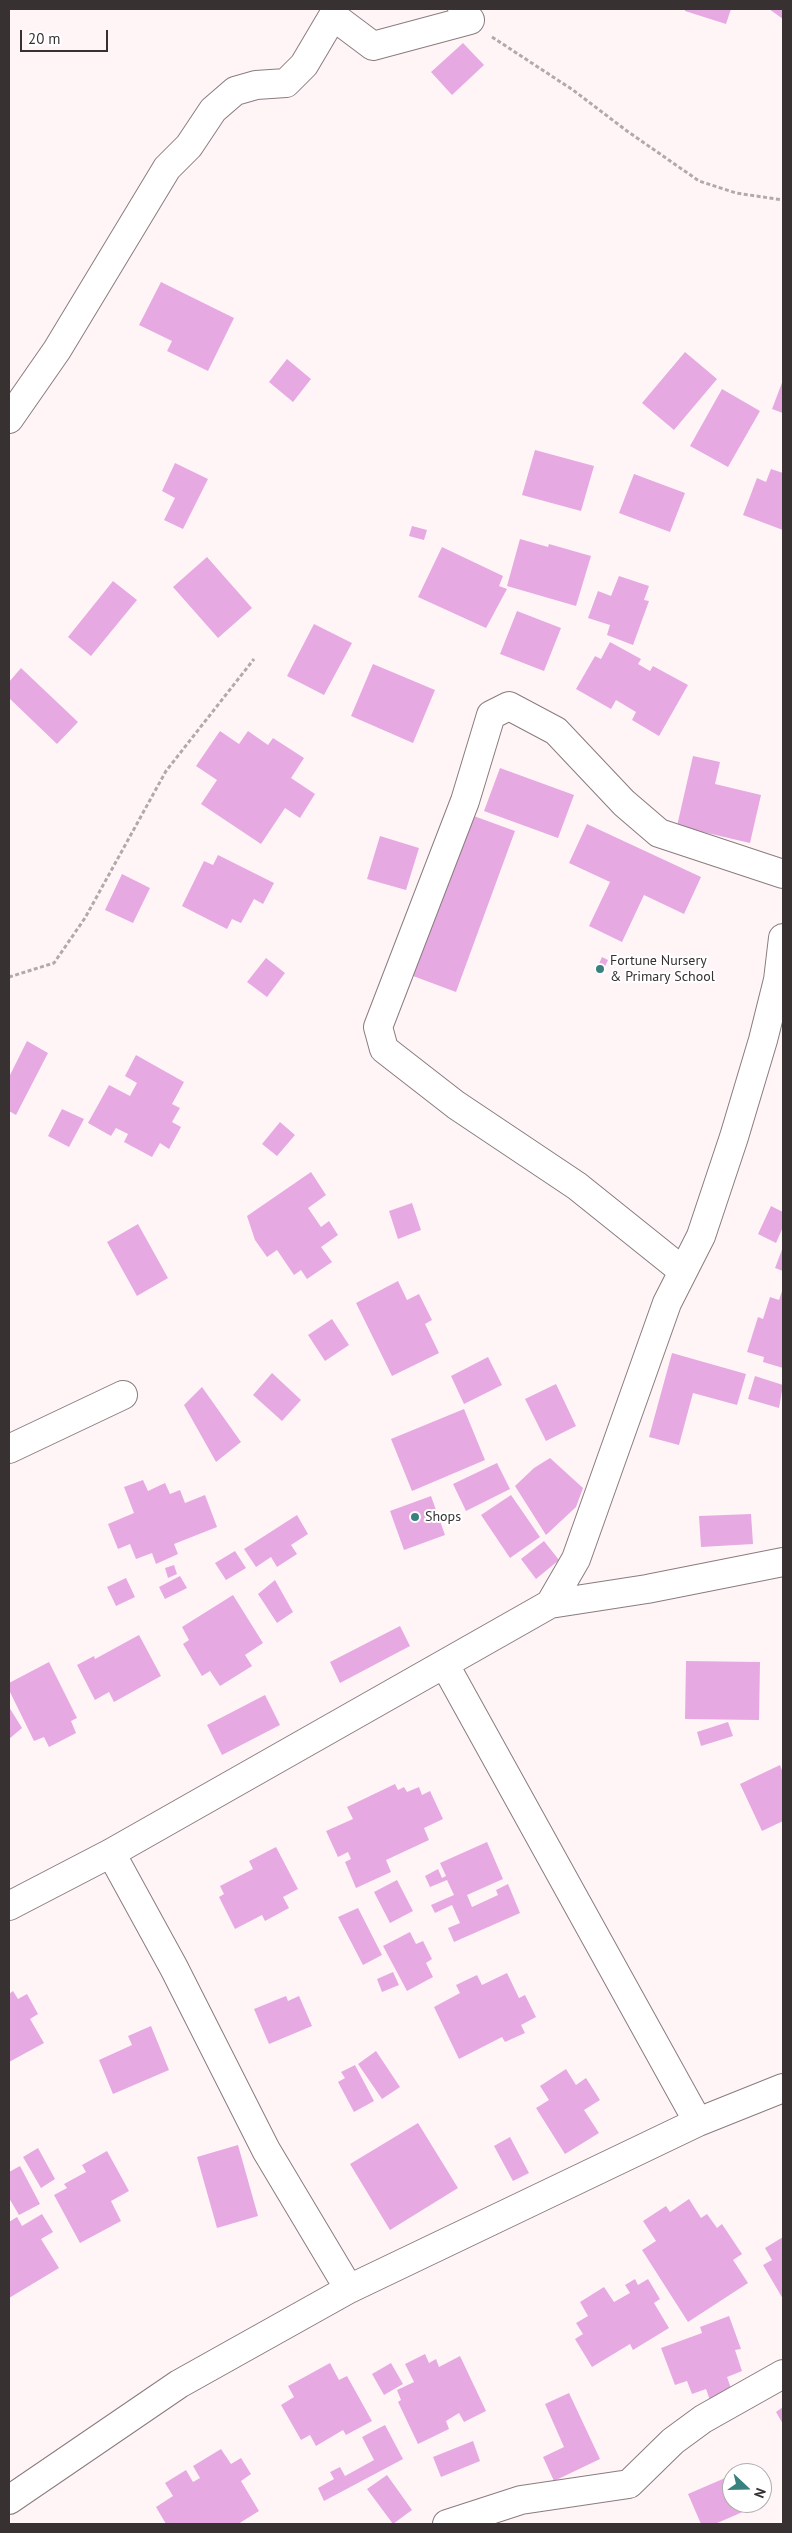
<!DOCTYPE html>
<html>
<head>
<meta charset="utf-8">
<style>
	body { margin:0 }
	#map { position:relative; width:792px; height:2533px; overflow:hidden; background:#fff5f7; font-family:"PT Sans",sans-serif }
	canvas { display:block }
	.frame { position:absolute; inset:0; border:10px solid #373132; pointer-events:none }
	.north { position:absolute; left:722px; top:2463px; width:50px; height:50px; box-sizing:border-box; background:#fff; border:1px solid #afadad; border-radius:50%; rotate:111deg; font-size:14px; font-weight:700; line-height:20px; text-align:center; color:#373132 }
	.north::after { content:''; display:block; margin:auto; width:18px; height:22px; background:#39817f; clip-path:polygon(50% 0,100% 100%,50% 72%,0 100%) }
	.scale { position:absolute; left:20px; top:30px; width:88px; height:22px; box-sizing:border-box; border:2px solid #373132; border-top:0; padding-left:6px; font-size:15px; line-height:18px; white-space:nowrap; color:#373132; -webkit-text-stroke:4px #fff; paint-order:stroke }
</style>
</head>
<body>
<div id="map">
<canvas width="792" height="2533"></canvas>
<div class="frame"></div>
<div class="north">N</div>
<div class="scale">20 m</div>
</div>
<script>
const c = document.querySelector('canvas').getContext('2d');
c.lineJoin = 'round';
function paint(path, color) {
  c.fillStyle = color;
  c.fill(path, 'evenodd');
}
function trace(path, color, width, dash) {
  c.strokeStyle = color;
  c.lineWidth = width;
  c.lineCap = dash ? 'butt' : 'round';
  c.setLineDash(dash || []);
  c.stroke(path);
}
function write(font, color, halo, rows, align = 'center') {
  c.font = font + ' "PT Sans",sans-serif';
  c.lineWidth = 4;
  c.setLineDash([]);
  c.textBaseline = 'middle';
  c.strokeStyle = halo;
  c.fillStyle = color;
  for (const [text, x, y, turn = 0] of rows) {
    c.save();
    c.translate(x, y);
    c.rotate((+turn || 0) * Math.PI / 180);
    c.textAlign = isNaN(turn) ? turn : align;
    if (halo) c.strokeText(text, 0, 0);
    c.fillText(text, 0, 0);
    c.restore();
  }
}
paint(new Path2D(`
	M 685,9 L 731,9 L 726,24 L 685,11 Z
	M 769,9 L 783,9 L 783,19 Z
	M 463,43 L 484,65 L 452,95 L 431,72 Z
	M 161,282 L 234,318 L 208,371 L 167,351 L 172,341 L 139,325 Z
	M 685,352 L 717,379 L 674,430 L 642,403 Z
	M 287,359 L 311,379 L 293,402 L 269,382 Z
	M 783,380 L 783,413 L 772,409 Z
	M 722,389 L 760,411 L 728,467 L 690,446 Z
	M 535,450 L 594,466 L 581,511 L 522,495 Z
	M 175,463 L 208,479 L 183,529 L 164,520 L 175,498 L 162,491 Z
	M 771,469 L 783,473 L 783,530 L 743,515 L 757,478 L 766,482 Z
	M 634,474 L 685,493 L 670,532 L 619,513 Z
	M 412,526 L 427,530 L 424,540 L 409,536 Z
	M 520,539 L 548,547 L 549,544 L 591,556 L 576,606 L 507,586 Z
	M 442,547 L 503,576 L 499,586 L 507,589 L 486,628 L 418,597 Z
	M 207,557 L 252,608 L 218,638 L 173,587 Z
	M 619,576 L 649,586 L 644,600 L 649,601 L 633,645 L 607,635 L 610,625 L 588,618 L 598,591 L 611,596 Z
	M 113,581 L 137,600 L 91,656 L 68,637 Z
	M 517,611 L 561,628 L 544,671 L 500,654 Z
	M 314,624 L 352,643 L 324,695 L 287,676 Z
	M 610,642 L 641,659 L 638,664 L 650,671 L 653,666 L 688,685 L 659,736 L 632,720 L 636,712 L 616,700 L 611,709 L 576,689 L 595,656 L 601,659 Z
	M 373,664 L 435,690 L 413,743 L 351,716 Z
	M 21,668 L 78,722 L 57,744 L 9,698 L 9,682 Z
	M 220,731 L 239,744 L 248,731 L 268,745 L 273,738 L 304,758 L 291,778 L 315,794 L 300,818 L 285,808 L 261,844 L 201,804 L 217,780 L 196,766 Z
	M 693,756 L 720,762 L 715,784 L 761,795 L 750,843 L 677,826 Z
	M 500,768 L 574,795 L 558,838 L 484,811 Z
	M 471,815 L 515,831 L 456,992 L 413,976 Z
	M 587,824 L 701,877 L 684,914 L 644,895 L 622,942 L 589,926 L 610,882 L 569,863 Z
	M 380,836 L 419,848 L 406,890 L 367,879 Z
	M 218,855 L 274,883 L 263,904 L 254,899 L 241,923 L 232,919 L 227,929 L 182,906 L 204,861 L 213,865 Z
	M 122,874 L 150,888 L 133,923 L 105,910 Z
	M 602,957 L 608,960 L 601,975 L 595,973 Z
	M 266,958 L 285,973 L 267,997 L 247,982 Z
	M 27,1041 L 48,1053 L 16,1115 L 9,1111 L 9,1077 Z
	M 136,1055 L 184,1082 L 172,1104 L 180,1108 L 172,1122 L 181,1127 L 169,1149 L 160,1143 L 152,1157 L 124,1142 L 128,1134 L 116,1128 L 111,1136 L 88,1123 L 109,1085 L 130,1096 L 137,1083 L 125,1076 Z
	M 62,1109 L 84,1119 L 69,1147 L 48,1136 Z
	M 280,1122 L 295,1135 L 277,1156 L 262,1144 Z
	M 311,1172 L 326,1195 L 308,1208 L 321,1227 L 329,1221 L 338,1235 L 321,1247 L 332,1262 L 307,1279 L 301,1270 L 294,1275 L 277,1250 L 267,1257 L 255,1240 L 247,1216 Z
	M 412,1203 L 421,1230 L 398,1239 L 389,1211 Z
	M 771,1206 L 783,1212 L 783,1227 L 776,1243 L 758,1234 Z
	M 138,1224 L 168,1278 L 137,1296 L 107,1242 Z
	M 783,1247 L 783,1271 L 775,1268 Z
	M 398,1281 L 407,1300 L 419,1294 L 432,1320 L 425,1324 L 439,1353 L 392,1376 L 356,1303 Z
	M 783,1288 L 783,1368 L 763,1362 L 764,1357 L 747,1352 L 758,1317 L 763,1319 L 770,1297 L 779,1300 Z
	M 332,1319 L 349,1345 L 325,1361 L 308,1335 Z
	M 672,1353 L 746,1374 L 737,1405 L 693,1393 L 679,1445 L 649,1437 Z
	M 488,1357 L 502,1385 L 464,1404 L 451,1376 Z
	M 272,1373 L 301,1400 L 282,1421 L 253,1395 Z
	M 755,1376 L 783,1385 L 779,1408 L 748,1399 Z
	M 556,1384 L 576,1426 L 546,1441 L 525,1399 Z
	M 202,1387 L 241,1442 L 216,1462 L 184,1405 Z
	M 464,1409 L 485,1460 L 412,1491 L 391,1439 Z
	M 550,1458 L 583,1488 L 576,1507 L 546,1535 L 515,1486 L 534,1468 Z
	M 497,1463 L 510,1489 L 466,1511 L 453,1484 Z
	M 143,1480 L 148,1491 L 165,1483 L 170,1494 L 180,1490 L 185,1503 L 205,1495 L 217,1527 L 174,1544 L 178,1554 L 156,1564 L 152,1553 L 136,1559 L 130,1544 L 118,1549 L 108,1524 L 134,1513 L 124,1487 Z
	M 511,1495 L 540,1537 L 510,1558 L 481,1515 Z
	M 431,1496 L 445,1535 L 404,1550 L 390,1511 Z
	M 751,1514 L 753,1544 L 701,1547 L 699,1516 Z
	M 297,1515 L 308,1534 L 291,1545 L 297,1554 L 277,1567 L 271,1557 L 256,1567 L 244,1549 Z
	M 544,1541 L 559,1560 L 536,1579 L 521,1559 Z
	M 235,1551 L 246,1568 L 226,1580 L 215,1563 Z
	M 174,1565 L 177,1574 L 168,1578 L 165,1568 Z
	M 180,1576 L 187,1588 L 165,1599 L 159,1587 Z
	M 126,1578 L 135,1597 L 116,1606 L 107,1587 Z
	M 275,1580 L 293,1612 L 277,1623 L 258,1594 Z
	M 233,1595 L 263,1643 L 245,1655 L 252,1666 L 220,1686 L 210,1671 L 202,1676 L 183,1644 L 189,1640 L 182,1627 Z
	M 400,1626 L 410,1646 L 340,1683 L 330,1662 Z
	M 139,1635 L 161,1676 L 114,1702 L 109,1692 L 95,1700 L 77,1665 L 94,1656 L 95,1659 Z
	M 686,1661 L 760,1662 L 759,1720 L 685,1719 Z
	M 49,1662 L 77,1718 L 71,1721 L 76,1733 L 49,1747 L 44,1737 L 34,1741 L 9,1690 L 9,1683 Z
	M 265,1695 L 280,1725 L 222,1755 L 207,1725 Z
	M 9,1707 L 22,1728 L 9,1739 Z
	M 728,1722 L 733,1736 L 701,1746 L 697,1732 Z
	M 780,1765 L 783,1773 L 783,1821 L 762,1831 L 740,1784 Z
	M 395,1784 L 398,1790 L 404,1787 L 407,1792 L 419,1787 L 422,1795 L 430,1791 L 443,1819 L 424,1828 L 429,1840 L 386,1860 L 391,1872 L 356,1888 L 345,1862 L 351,1859 L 348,1852 L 338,1857 L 326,1831 L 353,1819 L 347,1807 Z
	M 487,1842 L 503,1879 L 467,1895 L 472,1907 L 498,1895 L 496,1890 L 508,1884 L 520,1913 L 454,1942 L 448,1928 L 460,1923 L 452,1905 L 435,1913 L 431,1905 L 454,1895 L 447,1880 L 430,1887 L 425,1876 L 438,1869 L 442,1878 L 446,1876 L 440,1863 Z
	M 276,1847 L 298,1889 L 283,1897 L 289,1908 L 265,1921 L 262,1915 L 235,1929 L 219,1897 L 224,1894 L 220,1886 L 253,1869 L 249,1861 Z
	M 397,1880 L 413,1911 L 390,1923 L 374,1892 Z
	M 358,1908 L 382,1955 L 363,1965 L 338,1917 Z
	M 410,1932 L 416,1944 L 423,1941 L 432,1959 L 426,1963 L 433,1977 L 407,1991 L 383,1946 Z
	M 393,1972 L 399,1985 L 382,1992 L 377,1979 Z
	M 507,1973 L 519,1998 L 525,1995 L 536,2017 L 521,2025 L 525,2033 L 505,2042 L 502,2037 L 459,2059 L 434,2007 L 460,1993 L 456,1985 L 477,1975 L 482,1985 Z
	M 13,1991 L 18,1999 L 27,1994 L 38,2014 L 30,2019 L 44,2043 L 9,2062 L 9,1994 Z
	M 286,1996 L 288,2001 L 299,1996 L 312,2026 L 269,2044 L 254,2009 Z
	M 151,2026 L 169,2070 L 113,2094 L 99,2060 L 132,2045 L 128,2036 Z
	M 376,2051 L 400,2087 L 382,2099 L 358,2064 Z
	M 355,2065 L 374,2101 L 354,2112 L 338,2082 L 345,2078 L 341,2072 Z
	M 566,2069 L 576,2085 L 586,2078 L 600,2100 L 584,2110 L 599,2133 L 565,2154 L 536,2108 L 549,2100 L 540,2086 Z
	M 418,2123 L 458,2188 L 390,2230 L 350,2164 Z
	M 510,2137 L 529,2173 L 513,2181 L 494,2146 Z
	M 238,2145 L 258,2216 L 217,2228 L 197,2157 Z
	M 38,2148 L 55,2179 L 41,2188 L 23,2157 Z
	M 107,2151 L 129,2191 L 111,2201 L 121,2221 L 80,2243 L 54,2195 L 67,2188 L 64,2184 L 86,2172 L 82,2165 Z
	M 20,2166 L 40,2204 L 19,2215 L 9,2198 L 9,2172 Z
	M 689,2199 L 701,2218 L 707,2214 L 717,2228 L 722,2224 L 742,2254 L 733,2260 L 748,2283 L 688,2322 L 642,2250 L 656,2241 L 643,2221 L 666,2206 L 670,2212 Z
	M 42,2214 L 53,2232 L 41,2239 L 59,2268 L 9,2298 L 9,2222 L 17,2217 L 22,2226 Z
	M 783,2237 L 783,2299 L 763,2265 L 772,2260 L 765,2248 Z
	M 635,2279 L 638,2285 L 648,2279 L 660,2299 L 654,2303 L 669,2328 L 633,2350 L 630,2344 L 592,2367 L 575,2339 L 583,2334 L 576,2323 L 588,2316 L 580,2302 L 604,2287 L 614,2302 L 630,2293 L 625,2285 Z
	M 729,2316 L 741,2349 L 735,2350 L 742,2371 L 727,2377 L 733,2394 L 711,2403 L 706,2389 L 692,2394 L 687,2381 L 675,2385 L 661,2348 L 702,2333 L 700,2327 Z
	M 425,2354 L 429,2363 L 436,2359 L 439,2367 L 460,2356 L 486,2411 L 464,2422 L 459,2413 L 446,2421 L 449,2429 L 418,2444 L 398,2402 L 401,2400 L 397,2390 L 414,2382 L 405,2364 Z
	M 330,2363 L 339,2380 L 347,2376 L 372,2421 L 346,2435 L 343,2430 L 316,2446 L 310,2435 L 301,2440 L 281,2405 L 294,2397 L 288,2386 Z
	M 391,2363 L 403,2384 L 384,2395 L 372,2374 Z
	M 569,2393 L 600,2459 L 554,2481 L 543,2457 L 564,2447 L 545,2404 Z
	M 783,2407 L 783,2424 L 776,2412 Z
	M 385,2425 L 403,2459 L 324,2501 L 318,2488 L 334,2479 L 330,2472 L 340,2467 L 345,2476 L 374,2460 L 362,2437 Z
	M 473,2441 L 480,2461 L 441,2477 L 433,2457 Z
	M 221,2449 L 231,2464 L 241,2458 L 251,2474 L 241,2481 L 259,2511 L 238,2524 L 166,2524 L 156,2507 L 173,2496 L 165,2483 L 186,2470 L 193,2482 L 200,2478 L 193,2466 Z
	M 387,2475 L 412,2510 L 393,2524 L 367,2489 Z
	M 732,2475 L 732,2503 L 752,2503 L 754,2507 L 715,2524 L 701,2524 L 688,2494 Z`), '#e7a9e2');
const minor = new Path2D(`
	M 9,419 L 57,350 L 167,168 L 189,146 L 213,110 L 235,91 L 256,85 L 286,83 L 304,65 L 333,16 L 373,46 L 470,20 L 462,9
	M 683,1271 L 577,1186 L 456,1105 L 384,1049 L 378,1027 L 465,801 L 491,715 L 509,706 L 556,731 L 624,803 L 659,833 L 783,874
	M 9,1449 L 123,1395
	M 550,1604 L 576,1559 L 667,1303 L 701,1236 L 734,1137 L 763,1040 L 778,980 L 783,938
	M 445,1665 L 698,2122
	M 111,1853 L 174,1968 L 266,2150 L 349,2289
	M 9,1906 L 111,1853 L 550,1604 L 647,1589 L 783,1562
	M 9,2500 L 179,2384 L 349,2289 L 698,2122 L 783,2088
	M 447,2524 L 521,2500 L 629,2484 L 673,2441 L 703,2419 L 783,2374`);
trace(minor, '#8a7c7f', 30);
trace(new Path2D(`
	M 492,37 L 573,90 L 627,131 L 699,181 L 736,193 L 783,200
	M 9,977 L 54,963 L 85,918 L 166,771 L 254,659`), '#b2a9ab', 3, [4, 2.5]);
trace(minor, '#fff', 28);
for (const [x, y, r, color] of [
	[600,969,5,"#39817f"],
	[415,1517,5,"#39817f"]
]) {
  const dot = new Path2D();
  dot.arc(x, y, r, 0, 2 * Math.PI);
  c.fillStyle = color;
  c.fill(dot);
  trace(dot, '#fff', 2);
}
write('14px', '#373132', '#fff', [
	["Fortune Nursery",610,961],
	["& Primary School",610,977],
	["Shops",425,1517]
], 'left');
</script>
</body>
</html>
